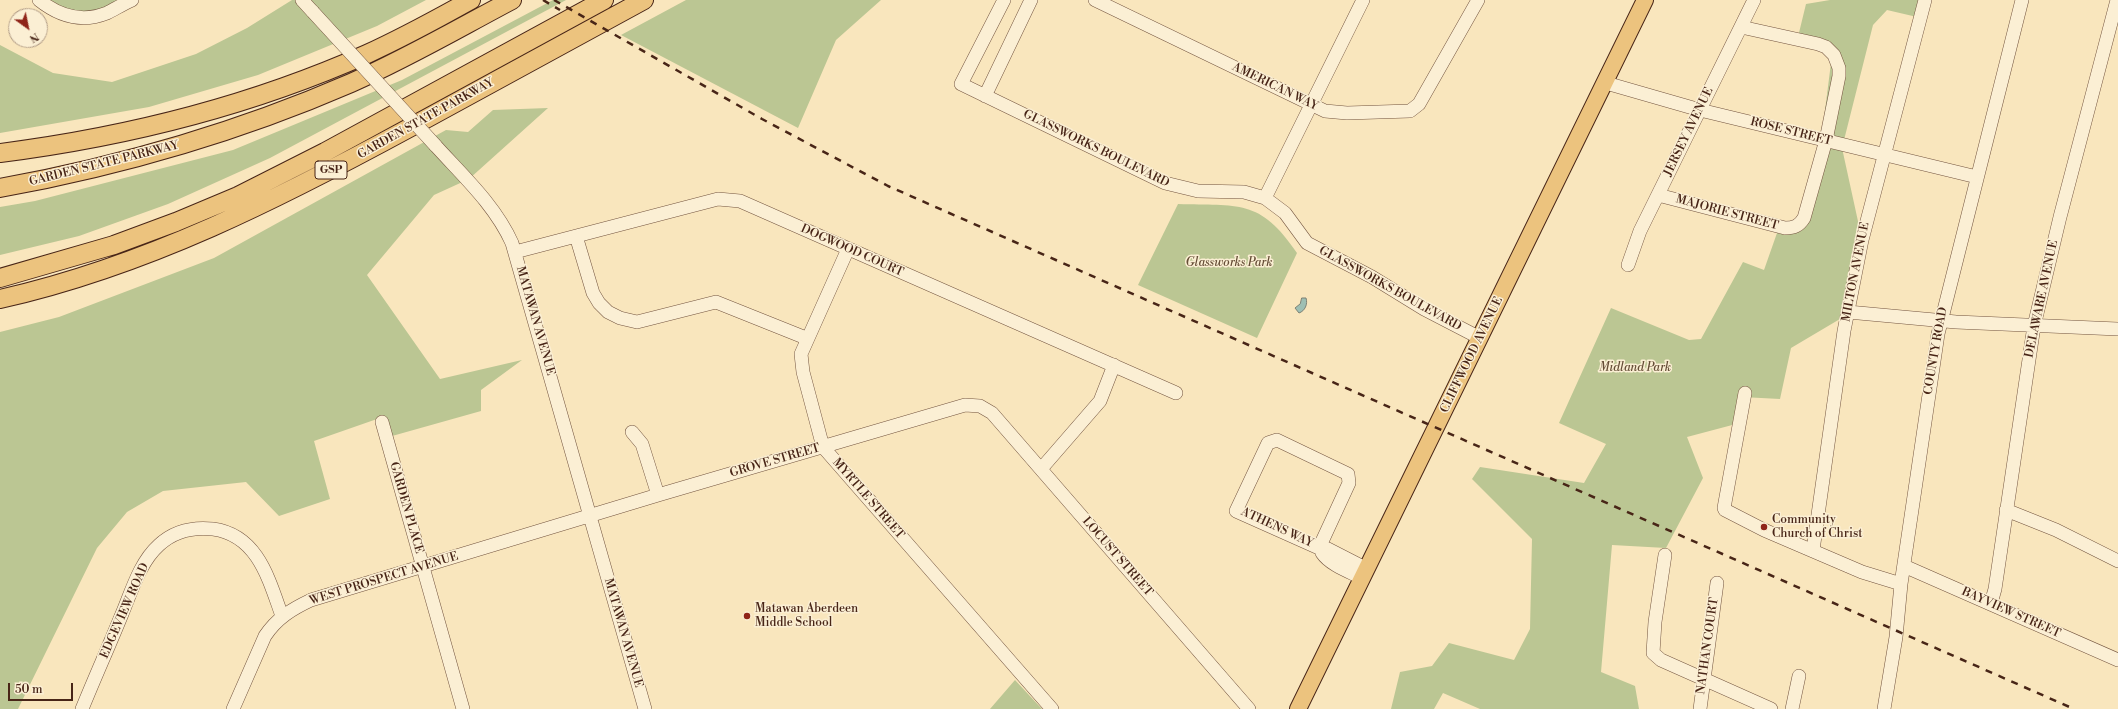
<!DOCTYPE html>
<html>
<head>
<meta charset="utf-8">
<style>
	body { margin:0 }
	#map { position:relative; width:2118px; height:709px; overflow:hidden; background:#f9e6bd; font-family:"Libre Bodoni",serif }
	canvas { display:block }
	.north { position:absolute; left:8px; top:8px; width:40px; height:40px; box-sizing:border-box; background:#fbefd4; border:1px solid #b39e88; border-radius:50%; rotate:147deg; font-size:11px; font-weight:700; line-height:16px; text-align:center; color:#482517 }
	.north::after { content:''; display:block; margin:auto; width:14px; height:18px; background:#8f2418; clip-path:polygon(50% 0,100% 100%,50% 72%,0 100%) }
	.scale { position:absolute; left:8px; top:683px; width:65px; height:18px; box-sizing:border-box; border:2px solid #482517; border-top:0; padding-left:5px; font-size:12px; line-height:14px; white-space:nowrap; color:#482517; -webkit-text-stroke:3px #fbefd4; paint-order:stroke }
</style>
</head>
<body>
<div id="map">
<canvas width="2118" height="709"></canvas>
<div class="north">N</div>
<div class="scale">50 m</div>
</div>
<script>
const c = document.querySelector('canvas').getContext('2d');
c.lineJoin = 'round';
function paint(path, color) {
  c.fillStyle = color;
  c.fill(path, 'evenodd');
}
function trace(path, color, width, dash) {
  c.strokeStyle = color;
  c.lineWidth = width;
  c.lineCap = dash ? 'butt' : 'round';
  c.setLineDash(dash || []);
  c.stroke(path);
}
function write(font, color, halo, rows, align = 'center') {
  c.font = font + ' "Libre Bodoni",serif';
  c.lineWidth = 3;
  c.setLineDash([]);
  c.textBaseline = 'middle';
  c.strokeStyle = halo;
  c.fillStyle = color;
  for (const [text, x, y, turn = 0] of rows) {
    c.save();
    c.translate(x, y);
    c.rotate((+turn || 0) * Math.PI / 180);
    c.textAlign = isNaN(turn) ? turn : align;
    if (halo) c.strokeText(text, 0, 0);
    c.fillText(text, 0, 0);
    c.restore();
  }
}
paint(new Path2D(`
	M 46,0 L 122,0 L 104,10 L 77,13 Z
	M 292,0 L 426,0 L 377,26 L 258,75 L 149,107 L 0,133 L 0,45 L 53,73 L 112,82 L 196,54 L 247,28 Z
	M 553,0 L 566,0 L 270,158 L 168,204 L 79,236 L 0,255 L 0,207 L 35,201 L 233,150 L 402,80 Z
	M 686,0 L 881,0 L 836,40 L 798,128 L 621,35 Z
	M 1830,0 L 1923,0 L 1917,17 L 1887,10 L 1873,25 L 1842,148 L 1861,235 L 1845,316 L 1791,348 L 1780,399 L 1742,397 L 1736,424 L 1687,437 L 1703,478 L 1666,548 L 1612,545 L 1601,672 L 1635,686 L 1639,709 L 1480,709 L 1443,693 L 1434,709 L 1391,709 L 1400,672 L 1432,666 L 1449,643 L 1514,660 L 1530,629 L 1532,539 L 1472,479 L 1480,467 L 1584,483 L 1606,444 L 1559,423 L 1611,308 L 1689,340 L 1701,339 L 1743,262 L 1764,270 L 1777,233 L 1786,235 L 1801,231 L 1821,142 L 1832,55 L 1797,41 L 1806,4 Z
	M 548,108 L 469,179 L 434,195 L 367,275 L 440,379 L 522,360 L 481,390 L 481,411 L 385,438 L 377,419 L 314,441 L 330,499 L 279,516 L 246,482 L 163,491 L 127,512 L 97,548 L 18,709 L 0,709 L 0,332 L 59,317 L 214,258 L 446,130 L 468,132 L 493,110 Z
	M 1178,204 C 1238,206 1260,198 1297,253 L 1257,338 L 1138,285 Z
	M 1015,680 L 1042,709 L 990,709 Z`), '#bbc693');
const water = new Path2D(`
	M 1302,298 L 1306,298 C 1308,304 1305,311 1299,313 L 1295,308 L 1300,304 Z`);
paint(water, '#9ebfb3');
trace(water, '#7c8175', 1);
const minor = new Path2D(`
	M 39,0 C 59,16 82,23 107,13 C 115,9 123,4 132,0
	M 302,0 L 313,12
	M 1004,0 L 961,84 L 1165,183 L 1198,191 L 1244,192 L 1265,198 L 1285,213 L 1307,243 L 1372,277 L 1424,309 L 1480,338
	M 1095,0 L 1325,111 L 1347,113 L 1410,111 L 1419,104 L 1478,0
	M 1606,83 L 1700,110 L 1977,177
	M 985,96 L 1031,0
	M 435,145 C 463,176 495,205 512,243 L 645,709
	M 1658,195 L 1785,228 C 1794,228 1799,226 1804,218 L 1826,140 L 1839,76 L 1839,68 L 1834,55 L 1826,47 L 1818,44 L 1741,27
	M 1265,198 L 1363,0
	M 576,236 L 593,293 L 599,303 L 608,312 L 620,318 L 637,322 L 716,302 L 806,338
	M 848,249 L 801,354 L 803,372 L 823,447 L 1052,709
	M 515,252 L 718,199 L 740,201 L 1176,393
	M 1628,265 L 1640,231 L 1754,0
	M 1848,312 L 1956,322 L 2118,329
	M 1745,393 L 1724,508 L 1725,510 L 1764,530 L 1862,572 L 1901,584
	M 382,422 L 463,709
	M 632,432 L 642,444 L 658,495
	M 1041,469 L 1100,401 L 1114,365
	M 2006,510 L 2056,530 L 2118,561
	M 1319,548 L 1349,483 L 1348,474 L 1277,440 L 1268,443 L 1236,511 L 1319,548 L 1328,549 L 1367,569
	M 1813,550 L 1844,331 L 1862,240 L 1925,0
	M 1322,553 C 1330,565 1350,572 1362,578
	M 1665,555 L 1655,622 L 1653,653 L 1661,660 L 1771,709
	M 1904,566 L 2118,660
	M 1991,603 L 1995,589 L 2034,326 L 2060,217 L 2117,0
	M 82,709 C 95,677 109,646 122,614 C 132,590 140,562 159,545 C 174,531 194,527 213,529 C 258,535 269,580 282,616
	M 233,709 L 265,636 C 277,618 292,609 311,600 L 658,495 L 965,405 L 980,406 L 992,413 L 1249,709
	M 1700,709 L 1717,583
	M 1792,709 L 1799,676
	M 1884,709 L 1896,637 L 1901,584 L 1938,334 L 2022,0`);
const major = new Path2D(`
	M 1298,709 L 1645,0`);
const highway = new Path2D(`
	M 0,153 C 126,137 250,106 367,54 C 402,38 437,19 471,0
	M 0,188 C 121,166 238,132 351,83 C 406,59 459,28 512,0
	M 0,278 L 114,245 L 176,222 L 238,196 L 325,152 L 604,0
	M 0,299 C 147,266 280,198 411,127 C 489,84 567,42 644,0`);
trace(minor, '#745540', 14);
trace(major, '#482517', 18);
trace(highway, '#482517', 20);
trace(minor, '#fbefd4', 13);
trace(major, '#ecc37e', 16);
trace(highway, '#ecc37e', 18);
trace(new Path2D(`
	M 543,0 L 560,10
	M 554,0 L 762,119 L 888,186 L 2074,709`), '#482517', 2.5, [7, 7]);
const minorBridge = new Path2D(`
	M 313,12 L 435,145`);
trace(minorBridge, '#745540', 14, []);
trace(minorBridge, '#fbefd4', 13);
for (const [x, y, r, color] of [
	[1764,527,4,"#8f2418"],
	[747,616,4,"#8f2418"]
]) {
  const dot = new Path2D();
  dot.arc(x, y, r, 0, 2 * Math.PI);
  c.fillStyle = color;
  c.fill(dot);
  trace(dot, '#fbefd4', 1.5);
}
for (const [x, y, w] of [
	[331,170,32]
]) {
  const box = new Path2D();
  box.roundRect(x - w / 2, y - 9, w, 18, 3);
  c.fillStyle = '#fbefd4';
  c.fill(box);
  trace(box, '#482517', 1);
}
write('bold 11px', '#482517', null, [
	["GSP",331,170]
]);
write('12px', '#482517', '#fbefd4', [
	["AMERICAN WAY",1275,87,26],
	["GARDEN STATE PARKWAY",426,119,-29],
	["JERSEY AVENUE",1689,132,-64],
	["ROSE STREET",1791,132,14],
	["GLASSWORKS BOULEVARD",1096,149,26],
	["GARDEN STATE PARKWAY",104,164,-14],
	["MAJORIE STREET",1727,213,15],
	["DOGWOOD COURT",852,251,24],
	["MILTON AVENUE",1856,272,-79],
	["GLASSWORKS BOULEVARD",1390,289,29],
	["DELAWARE AVENUE",2042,299,-78],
	["MATAWAN AVENUE",535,321,74],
	["COUNTY ROAD",1936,351,-80],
	["CLIFFWOOD AVENUE",1472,355,-64],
	["GROVE STREET",775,461,-16],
	["MYRTLE STREET",868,499,49],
	["GARDEN PLACE",406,508,74],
	["ATHENS WAY",1277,528,25],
	["LOCUST STREET",1117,557,49],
	["WEST PROSPECT AVENUE",384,579,-17],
	["EDGEVIEW ROAD",125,611,-66],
	["BAYVIEW STREET",2011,613,24],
	["MATAWAN AVENUE",623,633,74],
	["NATHAN COURT",1708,646,-82]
]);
write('italic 12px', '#654d36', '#fbefd4', [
	["Glassworks Park",1229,263],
	["Midland Park",1635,368]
]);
write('12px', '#482517', '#fbefd4', [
	["Community",1772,520],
	["Church of Christ",1772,534],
	["Matawan Aberdeen",755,609],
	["Middle School",755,623]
], 'left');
</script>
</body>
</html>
